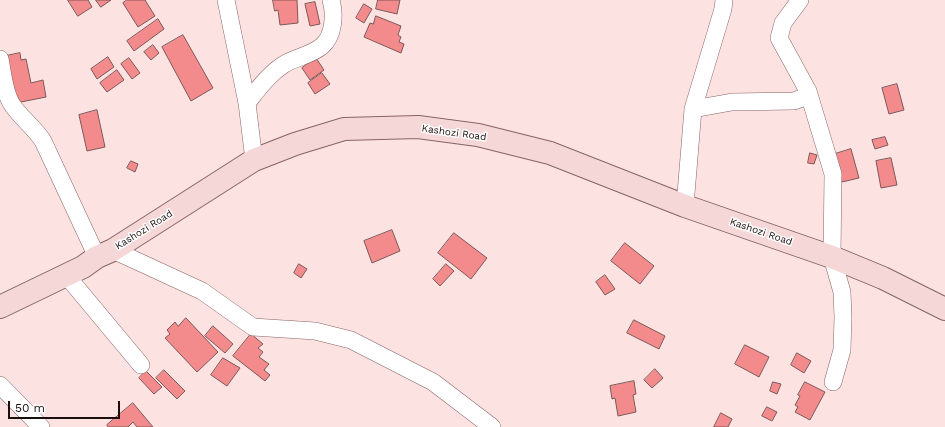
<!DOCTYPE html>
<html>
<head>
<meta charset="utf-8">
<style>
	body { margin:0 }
	#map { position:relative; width:945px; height:427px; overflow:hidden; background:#fde2e2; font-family:"Work Sans",sans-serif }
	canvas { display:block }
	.scale { position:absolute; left:8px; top:401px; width:112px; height:18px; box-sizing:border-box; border:2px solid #1c0d0e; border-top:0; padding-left:5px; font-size:12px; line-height:14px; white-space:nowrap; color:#1c0d0e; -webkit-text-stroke:3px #fff; paint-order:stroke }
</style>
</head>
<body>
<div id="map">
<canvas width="945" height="427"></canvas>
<div class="scale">50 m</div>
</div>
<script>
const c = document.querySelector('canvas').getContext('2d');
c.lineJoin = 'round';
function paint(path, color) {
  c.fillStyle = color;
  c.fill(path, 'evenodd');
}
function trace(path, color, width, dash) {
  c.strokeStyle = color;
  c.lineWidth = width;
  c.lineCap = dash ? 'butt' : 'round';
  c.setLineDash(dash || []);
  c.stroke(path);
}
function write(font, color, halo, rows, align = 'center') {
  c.font = font + ' "Work Sans",sans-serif';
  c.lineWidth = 3;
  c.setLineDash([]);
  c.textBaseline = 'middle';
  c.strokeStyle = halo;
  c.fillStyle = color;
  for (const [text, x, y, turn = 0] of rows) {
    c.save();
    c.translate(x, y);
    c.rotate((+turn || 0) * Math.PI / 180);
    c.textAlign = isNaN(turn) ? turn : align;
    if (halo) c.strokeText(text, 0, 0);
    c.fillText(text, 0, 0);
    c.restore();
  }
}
const building = new Path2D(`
	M 68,0 L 88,0 L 92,7 L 78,16 Z
	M 96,0 L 111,0 L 101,7 Z
	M 127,0 L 145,0 L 155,16 L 138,27 L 123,3 Z
	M 273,0 L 297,0 L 298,23 L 280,25 L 278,10 L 275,11 Z
	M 378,0 L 400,0 L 397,14 L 376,9 Z
	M 315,2 L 320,24 L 310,26 L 305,4 Z
	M 364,4 L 372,9 L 364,23 L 356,18 Z
	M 376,16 L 401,26 L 398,35 L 401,37 L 399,42 L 404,44 L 401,53 L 364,37 L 370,23 L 373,24 Z
	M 158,19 L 164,29 L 134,51 L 127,41 Z
	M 183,35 L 213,88 L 191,101 L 162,47 Z
	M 153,45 L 159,53 L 151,60 L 144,52 Z
	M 20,53 L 21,60 L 26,59 L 31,83 L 43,80 L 46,97 L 16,103 L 6,56 Z
	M 108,57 L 114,67 L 97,79 L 91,69 Z
	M 129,58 L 140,73 L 132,79 L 121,64 Z
	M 316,58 L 324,70 L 310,80 L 302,68 Z
	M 117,70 L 124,80 L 107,92 L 100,83 Z
	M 322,73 L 330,84 L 315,94 L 308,83 Z
	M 897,84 L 904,110 L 889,114 L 882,88 Z
	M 97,110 L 105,147 L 87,151 L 79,115 Z
	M 885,137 L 888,145 L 875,149 L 872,140 Z
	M 851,149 L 859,178 L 842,182 L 835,154 Z
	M 810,153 L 817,155 L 814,164 L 808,163 Z
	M 891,158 L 897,185 L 881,188 L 876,161 Z
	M 131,161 L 138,164 L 135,172 L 127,168 Z
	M 392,230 L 400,251 L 372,263 L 364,241 Z
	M 454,233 L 487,258 L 471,279 L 438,253 Z
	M 625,243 L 654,266 L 640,284 L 611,261 Z
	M 299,264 L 307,269 L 301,278 L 294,273 Z
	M 446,264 L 454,271 L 440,286 L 433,279 Z
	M 605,275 L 615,289 L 605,295 L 596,282 Z
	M 186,318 L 218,352 L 197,372 L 165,338 L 170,334 L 167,330 L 175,322 L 178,326 Z
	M 634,320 L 665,336 L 659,349 L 627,333 Z
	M 213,326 L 233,344 L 225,353 L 205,336 Z
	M 251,334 L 263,344 L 258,348 L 263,352 L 259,357 L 269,364 L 264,370 L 270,375 L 265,381 L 233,356 Z
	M 745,345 L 769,357 L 759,377 L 735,364 Z
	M 797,353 L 811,361 L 804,373 L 791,365 Z
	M 223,358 L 240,368 L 227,386 L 211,375 Z
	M 655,369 L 663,378 L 652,388 L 644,380 Z
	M 164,370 L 185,391 L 177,399 L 156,378 Z
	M 146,371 L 162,387 L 154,394 L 139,378 Z
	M 634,381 L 636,394 L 633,395 L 636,412 L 618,416 L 615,398 L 612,399 L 610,386 Z
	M 773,382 L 781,384 L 777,394 L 770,391 Z
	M 805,382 L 825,392 L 810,420 L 795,412 L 798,407 L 795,405 L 800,396 L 798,395 Z
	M 133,403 L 153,427 L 137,427 L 133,422 L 128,427 L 108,427 L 107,425 Z
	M 767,407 L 777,412 L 772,421 L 762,416 Z
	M 721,413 L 732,419 L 728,427 L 714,427 Z`);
paint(building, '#f38b8d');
trace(building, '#7d5858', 1);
const street = new Path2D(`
	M 226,0 L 247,103 L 254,160
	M 0,59 C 3,73 4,94 13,106 C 22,119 35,128 43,141 L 97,257
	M 808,91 L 833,174 L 832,257 L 842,292 L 843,317 L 842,350 L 833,382
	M 247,103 C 258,89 268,75 283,65 C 295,57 312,55 322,46 C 334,36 335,14 331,0
	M 693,109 L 732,102 L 794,101 L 805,97 L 808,91 L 779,38 L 783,23 L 800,0
	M 685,206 L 693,109 L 723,9 L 724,0
	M 113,250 L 202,291 L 253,327 L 315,331 L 351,340 L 433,382 L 492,427
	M 66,275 L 141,365
	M 0,385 L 41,427`);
const secondary = new Path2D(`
	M 0,307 L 83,267 L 97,257 L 113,250 L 254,160 L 295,144 L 344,129 L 418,127 L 478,135 L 550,153 L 685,206 L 832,257 L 883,278 L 945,309`);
trace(street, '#886363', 18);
trace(secondary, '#886363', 24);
trace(street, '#fff', 17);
trace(secondary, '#f6d7d8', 22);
write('10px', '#1c0d0e', '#fff', [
	["Kashozi Road",454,133,8],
	["Kashozi Road",144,230,-32],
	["Kashozi Road",761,232,19]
]);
</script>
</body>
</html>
